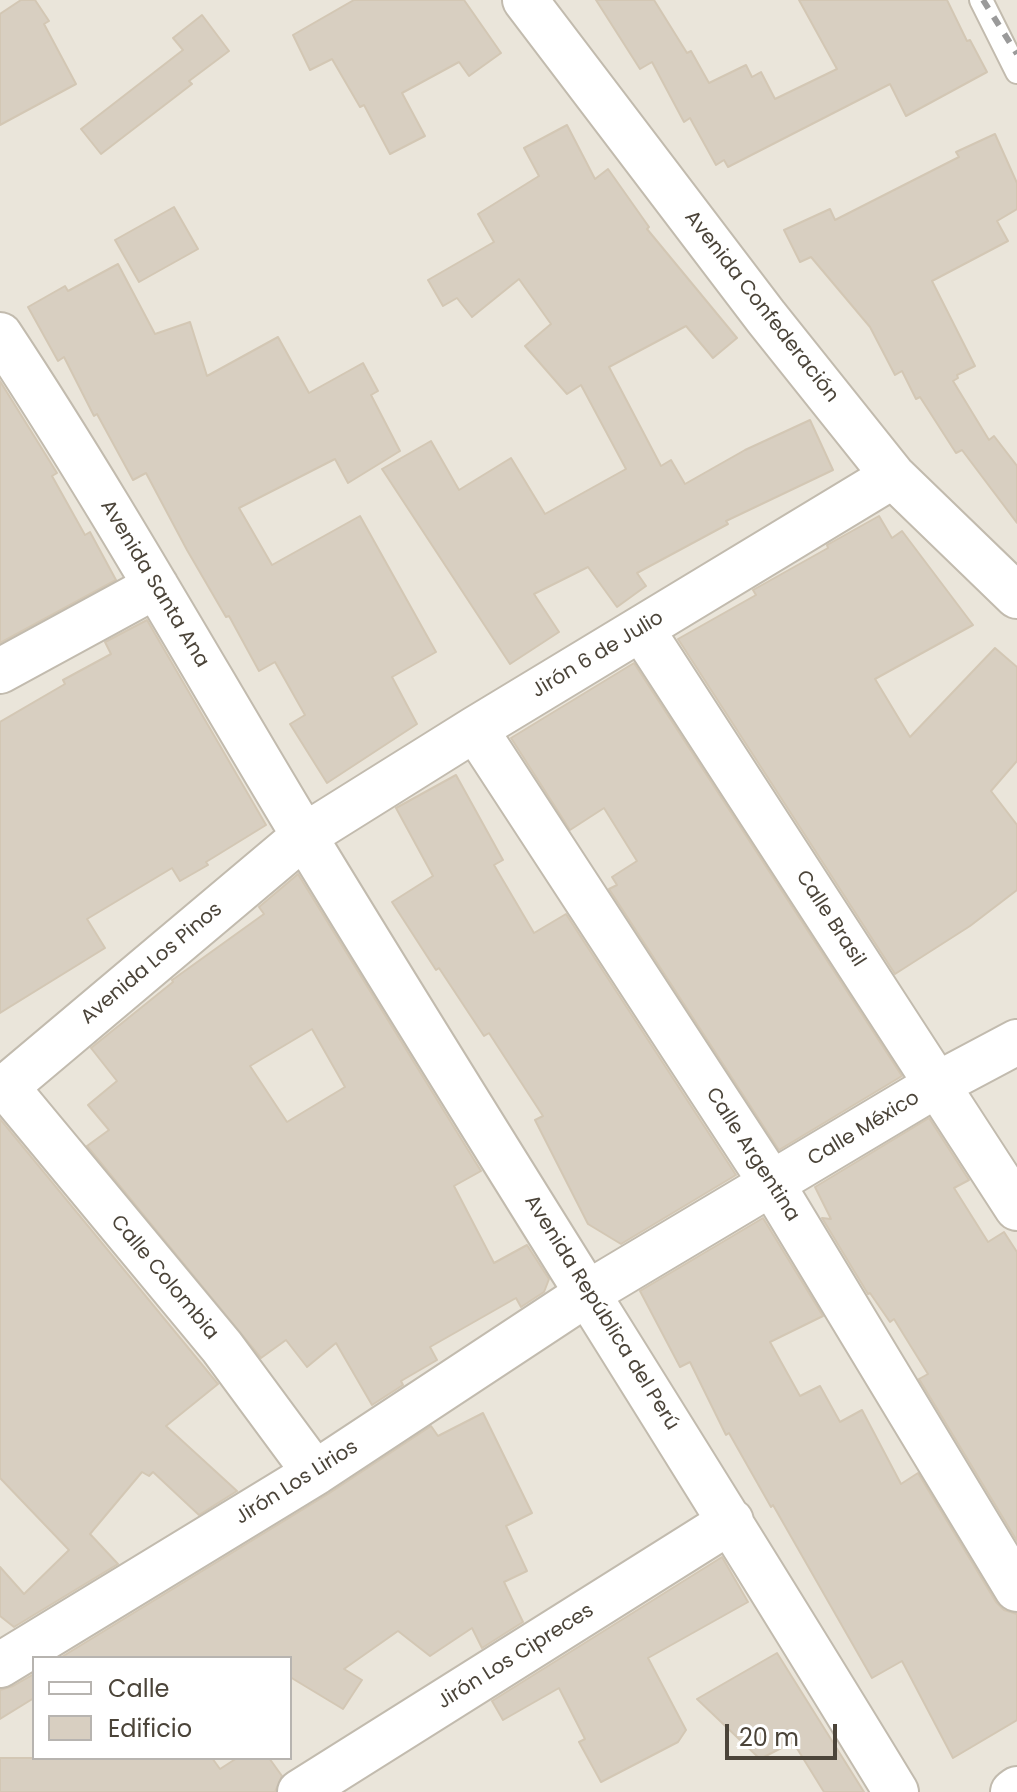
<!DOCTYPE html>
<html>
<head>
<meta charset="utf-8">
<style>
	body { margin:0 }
	#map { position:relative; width:1017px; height:1792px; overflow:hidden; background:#f6f3ec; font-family:Poppins,sans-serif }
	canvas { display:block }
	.legend { position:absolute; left:32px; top:1656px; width:260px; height:104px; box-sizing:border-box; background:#fff; border:2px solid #b7b4b0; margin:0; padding:10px 14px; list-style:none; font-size:24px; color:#4b4439 }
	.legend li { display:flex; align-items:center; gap:16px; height:40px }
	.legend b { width:40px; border:2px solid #b7b4b0 }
	.scale { position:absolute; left:725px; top:1724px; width:112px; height:36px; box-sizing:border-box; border:4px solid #4b4439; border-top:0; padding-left:10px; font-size:24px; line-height:28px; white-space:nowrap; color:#4b4439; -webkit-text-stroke:6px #fff; paint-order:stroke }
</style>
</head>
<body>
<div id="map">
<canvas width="1017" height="1792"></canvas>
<ul class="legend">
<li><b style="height:10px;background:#fff"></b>Calle</li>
<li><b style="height:22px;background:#d8cfc1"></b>Edificio</li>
</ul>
<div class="scale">20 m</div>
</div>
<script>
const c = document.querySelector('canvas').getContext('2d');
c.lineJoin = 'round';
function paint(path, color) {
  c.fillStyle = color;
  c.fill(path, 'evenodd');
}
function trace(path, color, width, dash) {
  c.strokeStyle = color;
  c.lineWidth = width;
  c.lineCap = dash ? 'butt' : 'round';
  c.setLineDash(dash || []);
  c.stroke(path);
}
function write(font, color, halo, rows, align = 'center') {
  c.font = font + ' Poppins,sans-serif';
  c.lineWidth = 7;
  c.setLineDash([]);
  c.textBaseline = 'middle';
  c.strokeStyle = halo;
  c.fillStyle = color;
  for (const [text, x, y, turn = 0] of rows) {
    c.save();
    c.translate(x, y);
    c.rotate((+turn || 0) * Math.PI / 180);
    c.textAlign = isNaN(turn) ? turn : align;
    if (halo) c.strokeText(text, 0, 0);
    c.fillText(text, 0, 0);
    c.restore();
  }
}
paint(new Path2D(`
	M 0,0 L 1017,0 L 1017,1792 L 0,1792 ZM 34,1658 L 290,1658 L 290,1758 L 34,1758 Z`), '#eae5da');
const building = new Path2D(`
	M 21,0 L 35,0 L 49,21 L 44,24 L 76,84 L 0,125 L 0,14 Z
	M 354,0 L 464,0 L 501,53 L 469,76 L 459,62 L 402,93 L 425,136 L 390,154 L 364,105 L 360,107 L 332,59 L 310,70 L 293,35 Z
	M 596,0 L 654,0 L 687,53 L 691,51 L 709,83 L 746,65 L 752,77 L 761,72 L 775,99 L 837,69 L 799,0 L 947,0 L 967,41 L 970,40 L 987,72 L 906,116 L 890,84 L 728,167 L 724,160 L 716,165 L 690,118 L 684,122 L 652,62 L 640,69 Z
	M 202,15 L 229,51 L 189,81 L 192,84 L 101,154 L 81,129 L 183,50 L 173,38 Z
	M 567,125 L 595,179 L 608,169 L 649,227 L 647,229 L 737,338 L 713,358 L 686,326 L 609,367 L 661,466 L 671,460 L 685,484 L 745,450 L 810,420 L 833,470 L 726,521 L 728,524 L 637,573 L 646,586 L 617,607 L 588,567 L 534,594 L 559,632 L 510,664 L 382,469 L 431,441 L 459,490 L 511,458 L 545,514 L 626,469 L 581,385 L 567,394 L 525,346 L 551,324 L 519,279 L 472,317 L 457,298 L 443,306 L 428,280 L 494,242 L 478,214 L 539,176 L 524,148 Z
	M 995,134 L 1017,183 L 1017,209 L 997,221 L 1008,241 L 932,281 L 975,366 L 957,375 L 958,378 L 953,381 L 989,440 L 994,436 L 1017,466 L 1017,523 L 962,450 L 956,453 L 920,397 L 916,399 L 902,371 L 895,375 L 870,327 L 811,257 L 800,262 L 784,230 L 830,209 L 835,220 L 959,157 L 956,152 Z
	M 174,207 L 198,249 L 139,282 L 115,240 Z
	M 118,264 L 155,334 L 190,322 L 207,376 L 278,337 L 309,393 L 363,363 L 378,391 L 371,395 L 400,451 L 348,483 L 335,459 L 239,508 L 272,565 L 360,516 L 436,652 L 392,677 L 417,724 L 327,783 L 290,724 L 305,715 L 275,662 L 259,671 L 229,616 L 226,617 L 187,550 L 146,473 L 133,480 L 97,414 L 94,416 L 64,357 L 58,361 L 28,307 L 65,286 L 68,291 Z
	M 0,381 L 57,473 L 52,476 L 85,535 L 90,532 L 116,580 L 0,643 Z
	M 879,516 L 892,538 L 902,531 L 973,625 L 875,679 L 910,737 L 995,648 L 1017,667 L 1017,761 L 991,791 L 1017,825 L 1017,890 L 970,926 L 895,974 L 678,639 L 756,595 L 753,590 L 828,548 L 827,545 Z
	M 147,620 L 266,825 L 206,862 L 208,865 L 180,881 L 172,868 L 87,919 L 105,948 L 0,1013 L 0,722 L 65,684 L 63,680 L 111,654 L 105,642 Z
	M 634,663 L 902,1076 L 779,1150 L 609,889 L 617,885 L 612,877 L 637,861 L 604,808 L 570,830 L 511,738 Z
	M 456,775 L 503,860 L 494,865 L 534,933 L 566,914 L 736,1175 L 621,1244 L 588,1224 L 535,1120 L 543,1116 L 489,1033 L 484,1036 L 439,968 L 436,970 L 392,902 L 433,876 L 396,808 Z
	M 298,874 L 481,1171 L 454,1186 L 494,1263 L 527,1245 L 549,1279 L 544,1292 L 521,1307 L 516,1298 L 430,1347 L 437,1360 L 401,1381 L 403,1385 L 372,1405 L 336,1343 L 307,1367 L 286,1340 L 261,1358 L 87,1146 L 109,1130 L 88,1105 L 117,1081 L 91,1048 L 173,982 L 172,980 L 175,978 L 264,914 L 259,907 ZM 312,1029 L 345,1087 L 287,1122 L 250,1066 Z
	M 929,1118 L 969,1180 L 954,1188 L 988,1242 L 1004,1232 L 1017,1252 L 1017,1541 L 919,1379 L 928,1374 L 894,1319 L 890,1322 L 870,1293 L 868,1294 L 822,1218 L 831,1219 L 815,1187 Z
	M 0,1119 L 218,1384 L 166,1426 L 237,1491 L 199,1515 L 153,1472 L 149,1476 L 142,1472 L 90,1534 L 118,1564 L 14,1627 L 0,1616 L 0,1567 L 24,1594 L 69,1550 L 0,1478 Z
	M 763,1218 L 823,1316 L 770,1342 L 800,1396 L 820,1386 L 840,1422 L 862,1410 L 901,1484 L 918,1473 L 996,1602 L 1004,1610 L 1017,1614 L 1017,1720 L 953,1758 L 902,1661 L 872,1678 L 773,1505 L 771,1507 L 729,1433 L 726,1435 L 690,1362 L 680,1367 L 640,1291 Z
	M 483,1413 L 532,1513 L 506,1526 L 527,1571 L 504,1582 L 523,1622 L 482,1648 L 472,1628 L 430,1656 L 398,1631 L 344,1669 L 362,1680 L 343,1709 L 290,1677 L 290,1658 L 60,1658 L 328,1494 L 431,1426 L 438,1436 Z
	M 722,1557 L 748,1602 L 648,1658 L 686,1730 L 678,1742 L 601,1782 L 579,1742 L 585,1739 L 559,1688 L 503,1720 L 492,1701 Z
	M 777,1653 L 864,1792 L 824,1792 L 793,1742 L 760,1759 L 697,1699 Z
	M 34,1674 L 34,1698 L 0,1719 L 0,1690 L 13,1686 Z
	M 0,1758 L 212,1758 L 220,1769 L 237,1758 L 269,1758 L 282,1776 L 275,1792 L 0,1792 Z`);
paint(building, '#d8cfc1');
trace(building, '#d3c7b4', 2);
const service = new Path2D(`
	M 981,0 L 1017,72`);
const minor = new Path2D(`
	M 525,0 L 766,317 L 893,476 L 1017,596
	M 0,335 C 107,497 203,668 303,834 C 498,1155 701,1471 896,1792
	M 642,630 L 1017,1208
	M 0,671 L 156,586
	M 475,729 L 772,1184 L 1017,1589
	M 7,1088 L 222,1347 L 315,1473
	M 0,1092 L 304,836 L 475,729 L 893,476
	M 0,1665 L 315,1473 L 588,1293 L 938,1084 L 1017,1042
	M 300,1792 L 731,1521`);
const tertiary = new Path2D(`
	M 1013,1792 L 1017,1789`);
trace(service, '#c2bbae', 26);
trace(minor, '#c2bbae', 48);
trace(tertiary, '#c2bbae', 48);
trace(service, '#fff', 22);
trace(minor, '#fff', 44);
trace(tertiary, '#fff', 44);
trace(new Path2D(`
	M 983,0 L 1017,54`), '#9a9a9a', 6, [10, 10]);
write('20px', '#4b4439', '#fff', [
	["Avenida Confederación",761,307,52],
	["Avenida Santa Ana",154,584,59],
	["Jirón 6 de Julio",598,655,-31],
	["Calle Brasil",830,919,57],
	["Avenida Los Pinos",152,964,-40],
	["Calle México",864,1129,-31],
	["Calle Argentina",752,1155,57],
	["Calle Colombia",164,1278,50],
	["Avenida República del Perú",601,1313,58],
	["Jirón Los Lirios",297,1483,-32],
	["Jirón Los Cipreces",516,1657,-32]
]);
</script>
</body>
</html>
